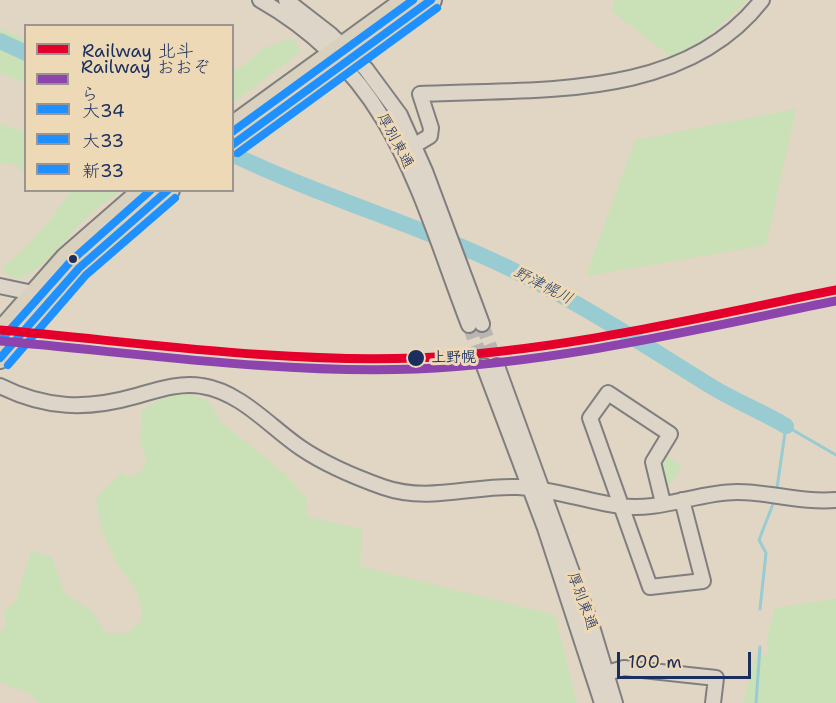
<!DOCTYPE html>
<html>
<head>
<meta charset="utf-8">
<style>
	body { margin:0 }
	#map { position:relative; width:836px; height:703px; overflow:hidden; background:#e1d6c4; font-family:"Shantell Sans","Klee One",sans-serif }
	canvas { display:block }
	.legend { position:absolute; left:24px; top:24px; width:210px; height:168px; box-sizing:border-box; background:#eed9b7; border:2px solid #9a9593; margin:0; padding:8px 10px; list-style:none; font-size:18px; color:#1b2f5e }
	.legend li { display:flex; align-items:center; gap:12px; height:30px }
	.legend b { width:30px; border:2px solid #9a9593 }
	.scale { position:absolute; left:617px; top:652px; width:134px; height:27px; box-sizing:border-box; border:3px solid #1b2f5e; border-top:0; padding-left:8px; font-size:18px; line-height:21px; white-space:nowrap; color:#1b2f5e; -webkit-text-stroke:4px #eed9b7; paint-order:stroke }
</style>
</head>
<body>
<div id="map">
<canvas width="836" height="703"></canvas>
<ul class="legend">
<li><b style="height:8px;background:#e4002b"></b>Railway 北斗</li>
<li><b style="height:8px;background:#8e44ad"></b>Railway おおぞら</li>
<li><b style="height:8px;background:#1e90ff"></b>大34</li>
<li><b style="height:8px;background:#1e90ff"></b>大33</li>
<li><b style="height:8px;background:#1e90ff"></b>新33</li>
</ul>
<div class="scale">100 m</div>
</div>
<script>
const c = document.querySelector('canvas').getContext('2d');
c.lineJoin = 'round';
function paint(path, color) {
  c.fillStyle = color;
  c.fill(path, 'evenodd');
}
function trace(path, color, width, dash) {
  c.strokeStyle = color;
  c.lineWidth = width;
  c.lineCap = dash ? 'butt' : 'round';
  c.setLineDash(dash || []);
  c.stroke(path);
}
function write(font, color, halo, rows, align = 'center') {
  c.font = font + ' "Shantell Sans","Klee One",sans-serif';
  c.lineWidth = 6;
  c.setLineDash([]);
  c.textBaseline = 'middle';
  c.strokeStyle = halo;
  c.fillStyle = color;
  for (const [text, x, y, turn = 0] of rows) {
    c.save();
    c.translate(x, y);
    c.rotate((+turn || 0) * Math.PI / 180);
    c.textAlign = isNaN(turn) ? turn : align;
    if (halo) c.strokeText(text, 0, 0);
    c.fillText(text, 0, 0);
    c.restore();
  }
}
paint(new Path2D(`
	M 614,0 L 748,0 L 703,40 L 671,57 L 612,11 Z
	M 0,28 L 25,39 L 25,83 L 0,73 Z
	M 286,40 L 296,40 L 300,52 L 233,103 L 233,71 L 243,66 L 262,49 Z
	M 796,109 L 766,245 L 586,276 L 635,140 Z
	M 0,124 L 25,131 L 25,173 L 13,163 L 0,163 Z
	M 70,191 L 121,191 C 110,199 98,207 87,217 C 64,238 47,269 17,279 L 3,272 L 4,266 C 31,245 52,220 70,191 Z
	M 190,394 L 209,402 L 222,423 L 289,477 L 307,499 L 308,517 L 362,529 L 360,566 L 555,615 L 577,703 L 39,703 L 31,694 L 0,682 L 0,633 L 6,626 L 4,612 L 16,601 L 31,551 L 52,557 L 65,594 L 91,610 L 106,633 L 129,633 L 142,619 C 142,589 130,585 116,561 C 105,541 99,522 96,499 L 121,472 L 129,478 L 141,472 L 147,462 L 140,441 L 142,411 C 157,398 170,395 190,394 Z
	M 664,454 L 682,466 L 665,491 L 659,462 Z
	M 836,599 L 836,703 L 743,703 L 755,657 L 768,654 L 767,637 L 775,608 Z`), '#cae0b6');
trace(new Path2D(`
	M 777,488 L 786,426 L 836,455
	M 760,609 L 766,553 L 759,540 L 773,504
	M 756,703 L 760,647`), '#98cbd2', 3);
trace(new Path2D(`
	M 0,41 L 26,53
	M 232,154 C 315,194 402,220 485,257 C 566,293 639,342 714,388 C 737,402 763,412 786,426`), '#98cbd2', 16);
trace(new Path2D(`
	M 482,324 L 497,366
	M 469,325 L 484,366`), '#b9b5b0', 14, [14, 7]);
const minor = new Path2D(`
	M 260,0 C 394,76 418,192 469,325
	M 286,0 L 330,34 L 366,69 L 400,115 L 425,171 L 482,324
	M 415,145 L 430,136 L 431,128 L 420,94 C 536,88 683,102 762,0
	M 0,286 L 42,295
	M 484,366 L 545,528 L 602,703
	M 497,366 L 593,630 L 615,703
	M 0,386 C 46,409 87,410 136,396 C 157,390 180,382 202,386 C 241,392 270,427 301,448 C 326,465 355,477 383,487 C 428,503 472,485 518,487 C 553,489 586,501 620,506 C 659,512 698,492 737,492 C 770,492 802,503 836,500
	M 663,503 L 653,462 L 670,434 L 608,393 L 590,418 L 650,587 L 703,581 L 682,500
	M 607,673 L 624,668 L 716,678 L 713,703`);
const highway = new Path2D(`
	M 232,127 L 407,0
	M 232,145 L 431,0
	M 0,333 L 66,258 L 144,190
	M 0,358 C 49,294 105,238 169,190`);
trace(minor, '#807f80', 18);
trace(highway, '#807f80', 24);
trace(minor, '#ddd5c8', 14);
trace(highway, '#d9d1bd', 20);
trace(new Path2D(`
	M 232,145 L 431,0
	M 0,358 L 79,268 L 168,190`), '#1e90ff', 8);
trace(new Path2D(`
	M 238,153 L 437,8
	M 8,365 L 86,275 L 175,198`), '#1e90ff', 8);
trace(new Path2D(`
	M 232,132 L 413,0
	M 0,341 L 71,261 L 151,190`), '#1e90ff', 8);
trace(new Path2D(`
	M 0,330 C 138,342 277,363 416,358 C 558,352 697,318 836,290`), '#e4002b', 9);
trace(new Path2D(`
	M 0,341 C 138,353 277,374 416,369 C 558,363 697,329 836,301`), '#8e44ad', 9);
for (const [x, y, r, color] of [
	[73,259,5,"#1b2f5e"],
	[416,358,9,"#1b2f5e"]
]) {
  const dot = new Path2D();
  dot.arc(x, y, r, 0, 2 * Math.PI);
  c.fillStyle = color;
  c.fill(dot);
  trace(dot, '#eed9b7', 2);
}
write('15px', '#1b2f5e', '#eed9b7', [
	["厚別東通",395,141,62],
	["厚別東通",582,601,70]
]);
write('bold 15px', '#1b2f5e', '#eed9b7', [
	["上野幌",431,358]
], 'left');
write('italic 16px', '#294670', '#eed9b7', [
	["野津幌川",543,286,27]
]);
</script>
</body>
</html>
